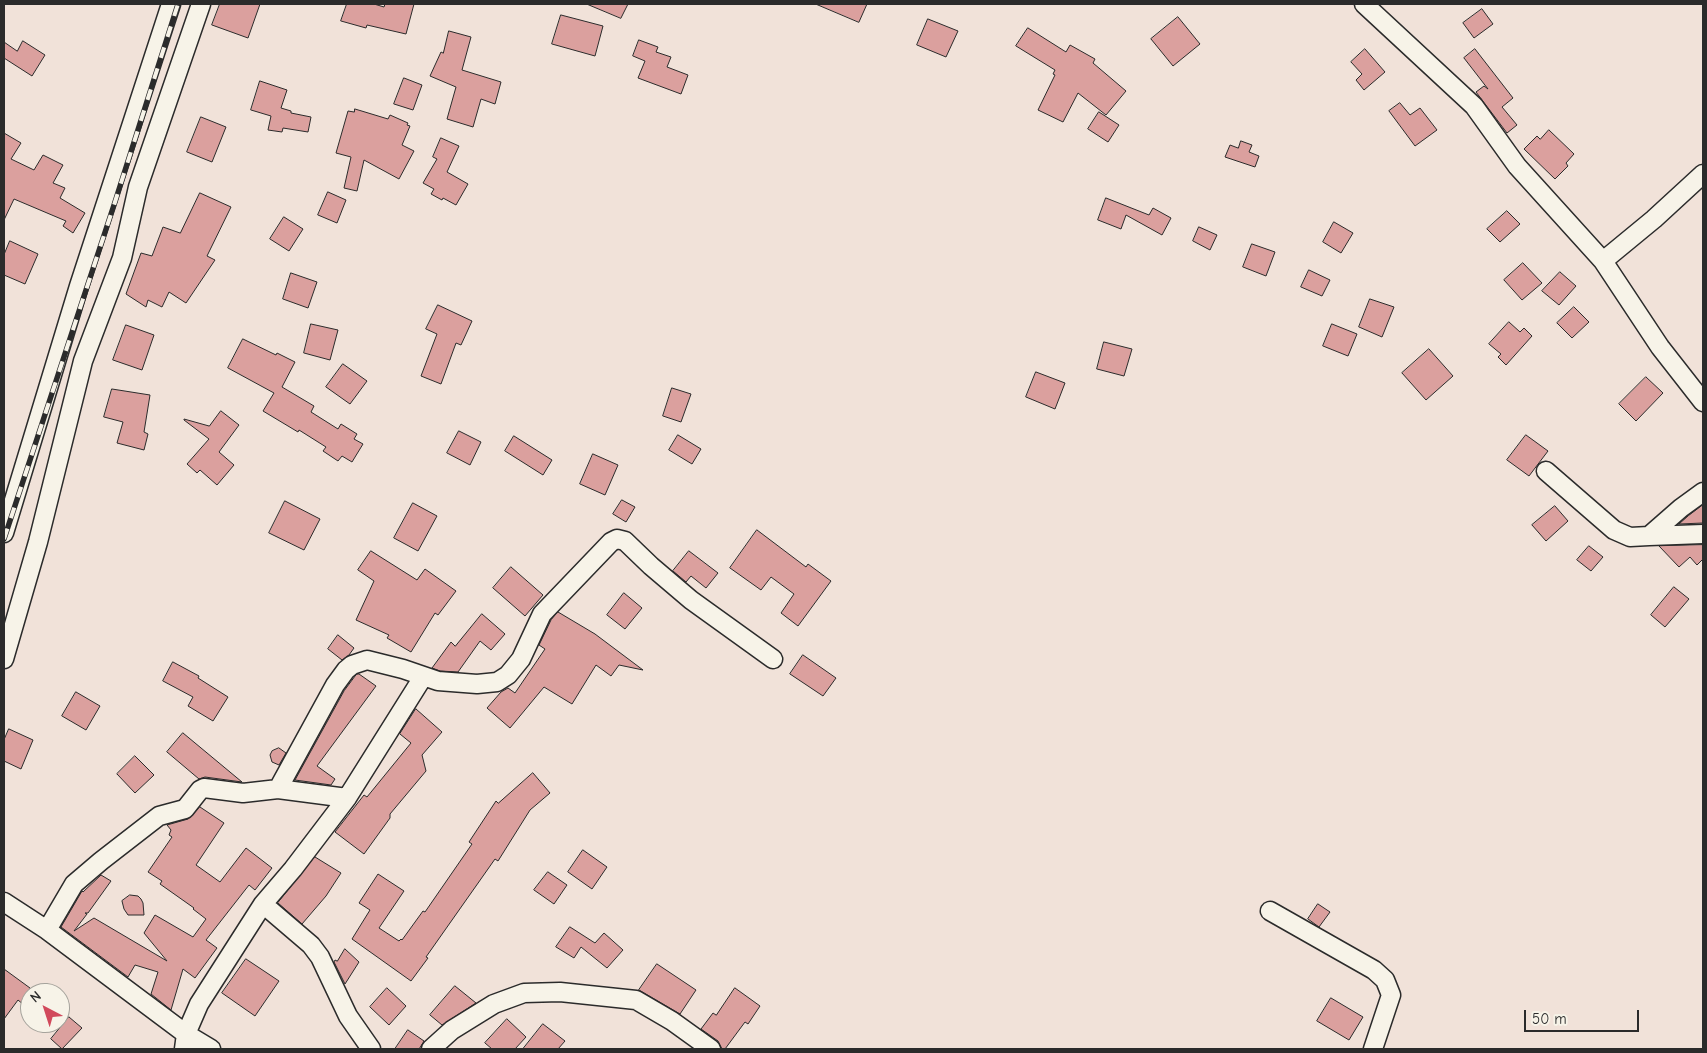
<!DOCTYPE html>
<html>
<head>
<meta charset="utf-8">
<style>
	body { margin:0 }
	#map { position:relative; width:1707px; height:1053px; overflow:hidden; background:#f1e2d9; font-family:"Comic Neue",sans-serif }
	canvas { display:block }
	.frame { position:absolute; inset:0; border:5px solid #2b2b2b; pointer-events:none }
	.north { position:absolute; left:20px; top:983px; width:50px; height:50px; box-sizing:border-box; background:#f7f3e8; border:1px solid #a5a39c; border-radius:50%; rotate:320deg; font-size:14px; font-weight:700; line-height:20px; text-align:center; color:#2b2b2b }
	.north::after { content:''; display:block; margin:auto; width:18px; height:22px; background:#d1495b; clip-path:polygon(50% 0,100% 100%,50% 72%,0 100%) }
	.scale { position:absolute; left:1524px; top:1010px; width:115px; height:22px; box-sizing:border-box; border:2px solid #2b2b2b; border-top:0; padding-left:6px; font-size:15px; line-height:18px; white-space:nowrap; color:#2b2b2b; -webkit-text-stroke:4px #f7f3e8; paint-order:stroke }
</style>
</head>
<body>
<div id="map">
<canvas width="1707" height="1053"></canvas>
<div class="frame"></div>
<div class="north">N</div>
<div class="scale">50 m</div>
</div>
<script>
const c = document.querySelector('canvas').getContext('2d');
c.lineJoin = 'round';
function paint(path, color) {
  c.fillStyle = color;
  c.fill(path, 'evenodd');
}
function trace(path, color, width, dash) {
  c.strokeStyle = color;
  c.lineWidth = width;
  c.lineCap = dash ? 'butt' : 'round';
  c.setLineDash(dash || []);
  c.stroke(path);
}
const building = new Path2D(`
	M 220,4 L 260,4 L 248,38 L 212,25 Z
	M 347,4 L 374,4 L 384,7 L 385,4 L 414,4 L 406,34 L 367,25 L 366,28 L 341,21 Z
	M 587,4 L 628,4 L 621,18 Z
	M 816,4 L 867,4 L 859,22 Z
	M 1482,9 L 1493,24 L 1474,38 L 1463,23 Z
	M 561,15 L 603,26 L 595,56 L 552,44 Z
	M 1178,17 L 1200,44 L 1173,66 L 1151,39 Z
	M 928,19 L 958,31 L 946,57 L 917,45 Z
	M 1028,28 L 1066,52 L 1070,45 L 1095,59 L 1093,63 L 1126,91 L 1106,115 L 1078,93 L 1063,122 L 1038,110 L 1055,75 L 1053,74 L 1055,70 L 1016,46 Z
	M 449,31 L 471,37 L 462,70 L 501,82 L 495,104 L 481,99 L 473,127 L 447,119 L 456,87 L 430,76 L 441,52 L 443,53 Z
	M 639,40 L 658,47 L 656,52 L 671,57 L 667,67 L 688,75 L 681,94 L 638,78 L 645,61 L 633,56 Z
	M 23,41 L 45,55 L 32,76 L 4,58 L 4,42 L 17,51 Z
	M 1365,49 L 1385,72 L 1364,90 L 1356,80 L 1362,74 L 1351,62 Z
	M 1475,49 L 1513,98 L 1502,107 L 1517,125 L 1507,133 L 1476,92 L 1484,86 L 1488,89 L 1464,58 Z
	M 404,78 L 422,85 L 413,110 L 394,104 Z
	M 260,81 L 287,90 L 281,108 L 291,111 L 291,113 L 311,117 L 308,132 L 283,128 L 282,132 L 268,130 L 271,116 L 251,110 Z
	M 1400,103 L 1410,115 L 1420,108 L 1437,130 L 1415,146 L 1389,111 Z
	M 355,109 L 388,119 L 390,115 L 408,123 L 407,125 L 410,126 L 402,145 L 414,151 L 399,179 L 364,160 L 357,191 L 344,188 L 351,157 L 336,153 L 348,111 L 354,112 Z
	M 1099,112 L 1119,125 L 1108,142 L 1088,129 Z
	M 201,117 L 226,127 L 212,162 L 187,152 Z
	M 1549,130 L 1574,154 L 1566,163 L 1568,166 L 1555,179 L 1524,149 L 1537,136 L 1540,139 Z
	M 4,133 L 21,143 L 11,159 L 34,170 L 43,155 L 63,165 L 53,183 L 65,188 L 60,198 L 85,213 L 73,233 L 63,226 L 66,221 L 14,199 L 4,220 Z
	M 441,138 L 459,146 L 447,172 L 468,184 L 456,205 L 443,198 L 442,200 L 431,194 L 434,189 L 423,183 L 437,159 L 433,157 Z
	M 1241,141 L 1252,145 L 1249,152 L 1259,156 L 1255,167 L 1225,157 L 1230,145 L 1238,148 Z
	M 328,192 L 346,200 L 337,223 L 318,215 Z
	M 200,193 L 231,207 L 207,256 L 215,260 L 186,303 L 169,292 L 162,307 L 148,300 L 146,307 L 126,294 L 141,253 L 152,256 L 163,227 L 180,233 Z
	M 1106,198 L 1149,215 L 1153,208 L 1171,218 L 1162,235 L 1126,215 L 1121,229 L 1098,220 Z
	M 1507,211 L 1520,224 L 1500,242 L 1487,229 Z
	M 284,217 L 303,229 L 289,251 L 270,239 Z
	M 1334,222 L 1353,233 L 1341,253 L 1323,242 Z
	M 1199,227 L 1217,235 L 1210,250 L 1193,241 Z
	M 10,241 L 38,254 L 25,284 L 4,275 L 4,255 Z
	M 1252,244 L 1275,252 L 1266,276 L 1243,267 Z
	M 1523,263 L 1542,283 L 1522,300 L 1504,280 Z
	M 1309,270 L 1330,280 L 1322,296 L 1301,287 Z
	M 1560,272 L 1576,286 L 1559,305 L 1542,291 Z
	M 291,273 L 317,282 L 308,308 L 283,299 Z
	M 1370,299 L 1394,307 L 1382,337 L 1359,327 Z
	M 438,305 L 472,321 L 461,345 L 456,343 L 441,384 L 421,376 L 437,334 L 426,329 Z
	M 1574,307 L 1589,322 L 1572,338 L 1557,323 Z
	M 1509,322 L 1520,332 L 1524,328 L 1532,336 L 1506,365 L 1498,357 L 1501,354 L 1489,344 Z
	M 311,324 L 338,330 L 330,360 L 304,353 Z
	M 1332,324 L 1357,334 L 1348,356 L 1323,346 Z
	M 126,325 L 154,335 L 142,370 L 113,360 Z
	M 243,339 L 276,355 L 277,353 L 295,362 L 282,387 L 314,406 L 311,412 L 338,429 L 341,424 L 357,434 L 354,439 L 363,444 L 352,462 L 342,456 L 338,461 L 323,451 L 326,447 L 299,430 L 298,432 L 263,411 L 274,393 L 228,368 Z
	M 1104,342 L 1132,349 L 1124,376 L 1097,369 Z
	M 1429,349 L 1453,376 L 1426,400 L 1402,373 Z
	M 343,364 L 367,381 L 350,404 L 326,387 Z
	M 1036,372 L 1065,383 L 1055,409 L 1026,397 Z
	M 1646,377 L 1663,393 L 1636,421 L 1619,404 Z
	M 672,388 L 691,394 L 681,422 L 663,416 Z
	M 112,389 L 150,395 L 144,432 L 148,434 L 144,450 L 117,443 L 123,422 L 104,417 Z
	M 221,411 L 239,425 L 219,452 L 234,465 L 217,485 L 200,470 L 197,473 L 187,464 L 209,439 L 184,420 L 184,419 L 209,426 Z
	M 459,431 L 481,442 L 470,465 L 447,453 Z
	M 678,435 L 701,449 L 692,464 L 669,450 Z
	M 1526,435 L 1548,451 L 1529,476 L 1507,460 Z
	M 514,436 L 552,460 L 543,475 L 505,451 Z
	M 593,454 L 618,465 L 605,495 L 580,484 Z
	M 622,500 L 635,507 L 626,522 L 613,514 Z
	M 285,501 L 320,519 L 304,550 L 269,533 Z
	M 413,503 L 437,516 L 418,551 L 394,538 Z
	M 1703,505 L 1703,523 L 1679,524 L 1688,516 Z
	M 1555,506 L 1568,521 L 1546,541 L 1532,525 Z
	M 757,530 L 806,567 L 808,564 L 831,581 L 798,626 L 781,613 L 794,594 L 771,577 L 761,590 L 730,568 Z
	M 1703,545 L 1703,559 L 1697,565 L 1690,557 L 1679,567 L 1659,546 Z
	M 1589,546 L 1603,557 L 1591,571 L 1577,560 Z
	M 371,551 L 417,580 L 425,569 L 456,591 L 438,615 L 435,613 L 411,652 L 387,638 L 389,635 L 356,620 L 374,581 L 358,570 Z
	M 689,551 L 718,573 L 706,588 L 691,576 L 686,582 L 673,571 Z
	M 511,567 L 543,595 L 525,616 L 493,588 Z
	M 1674,587 L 1689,599 L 1665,627 L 1651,615 Z
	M 624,593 L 642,608 L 625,629 L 607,615 Z
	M 558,612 L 595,634 L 643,670 L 619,665 L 611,676 L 596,665 L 572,704 L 544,687 L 510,728 L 487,708 L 501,692 L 508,688 L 515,693 L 545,649 L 539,645 L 551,620 Z
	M 482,614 L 505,634 L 491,650 L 480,641 L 458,672 L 440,671 L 432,668 L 451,642 L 455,646 Z
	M 338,635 L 354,648 L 349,655 L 342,660 L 328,649 Z
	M 803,655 L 836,678 L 823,696 L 790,674 Z
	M 173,662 L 199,676 L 198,678 L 228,697 L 213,721 L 188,706 L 193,697 L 163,681 Z
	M 357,674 L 359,674 L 376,686 L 317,766 L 335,779 L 331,785 L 295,780 L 344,691 Z
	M 76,692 L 100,706 L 86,730 L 62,716 Z
	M 416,709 L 442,732 L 422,755 L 426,771 L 390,814 L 390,818 L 364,854 L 335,832 L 364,795 L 367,797 L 411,743 L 400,734 Z
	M 9,729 L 33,740 L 21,769 L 4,761 L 4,740 Z
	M 183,733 L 242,782 L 205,777 L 199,779 L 167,752 Z
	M 279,748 L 286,753 L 279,765 L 272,762 L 270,755 L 272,751 Z
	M 135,756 L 154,775 L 135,793 L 117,774 Z
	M 533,773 L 550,793 L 530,810 L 498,861 L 495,859 L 426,957 L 428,958 L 411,981 L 352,939 L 370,910 L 359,903 L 378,874 L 404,891 L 379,928 L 399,941 L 401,939 L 402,940 L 423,911 L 425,912 L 472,844 L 469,842 L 496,801 L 498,803 Z
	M 200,807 L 224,823 L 196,865 L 220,882 L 246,848 L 272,868 L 255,890 L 249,885 L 206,940 L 217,948 L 195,978 L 183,969 L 171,1010 L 151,994 L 158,972 L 135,965 L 128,977 L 61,927 L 82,891 L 83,892 L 101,875 L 111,881 L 88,913 L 85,913 L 87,914 L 74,931 L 94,918 L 167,961 L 144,933 L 155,915 L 193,937 L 206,919 L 193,909 L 194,908 L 160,884 L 162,881 L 148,872 L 172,837 L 169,835 L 171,830 L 167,825 L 188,819 Z
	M 583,850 L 607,867 L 592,889 L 568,872 Z
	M 315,857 L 341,873 L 326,896 L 302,924 L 278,903 Z
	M 548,872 L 567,885 L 554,904 L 534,890 Z
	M 130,895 L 138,896 L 141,899 L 143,903 L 144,915 L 128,915 L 124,909 L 122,901 Z
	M 1318,904 L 1330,912 L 1319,927 L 1308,919 Z
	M 570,927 L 595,943 L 604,933 L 623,950 L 607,968 L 581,947 L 574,958 L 556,947 Z
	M 345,949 L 359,962 L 345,984 L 334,962 L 335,960 L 337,961 Z
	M 246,959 L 279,981 L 255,1016 L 222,993 Z
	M 657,964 L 696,990 L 680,1014 L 639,990 Z
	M 4,969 L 30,988 L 30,1010 L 18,1000 L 4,1019 Z
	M 455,986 L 476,1003 L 442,1025 L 430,1015 Z
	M 387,988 L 406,1006 L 389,1025 L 370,1007 Z
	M 735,988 L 760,1006 L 748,1024 L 745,1022 L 725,1049 L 722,1049 L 718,1041 L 701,1029 L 713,1013 L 716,1015 Z
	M 1331,998 L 1363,1017 L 1349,1040 L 1317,1021 Z
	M 69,1017 L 82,1028 L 62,1049 L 51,1039 Z
	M 507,1019 L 526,1037 L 515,1049 L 492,1049 L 485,1043 Z
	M 543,1024 L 565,1041 L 558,1049 L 523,1049 Z
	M 408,1030 L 424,1041 L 421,1046 L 419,1049 L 395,1049 Z`);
paint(building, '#dba09e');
trace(building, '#2b2b2b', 1);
const minor = new Path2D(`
	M 1364,4 L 1474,106 L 1517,166 L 1603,261 L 1660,347 L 1703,402
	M 1603,261 L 1654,219 L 1703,174
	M 1546,471 L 1614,530 L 1630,537 L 1649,536 L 1681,508 L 1703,492
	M 4,533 L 79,286 L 171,4
	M 1649,536 L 1703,534
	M 4,659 L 38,542 L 83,361 L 122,258 L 138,187 L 201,4
	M 278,789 L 335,685 L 346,670 L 352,665 L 367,660 L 403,669 L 438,681 L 477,684 L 497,682 L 508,675 L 521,659 L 542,614 L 611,542 L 617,539 L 625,541 L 651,566 L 691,600 L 773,659
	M 4,902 L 47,930 L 186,1034 L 211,1049
	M 263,904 L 311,945 L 320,957 L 348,1016 L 371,1049
	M 1270,911 L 1374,970 L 1385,980 L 1391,995 L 1373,1049
	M 47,930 L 74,884 L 101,861 L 159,816 L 185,809 L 200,790 L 204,788 L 243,793 L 278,789 L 347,798
	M 184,1049 L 186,1034 L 199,1004 L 263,904 L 293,869 L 347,798 L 423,677
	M 431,1049 L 452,1030 L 494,1004 L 524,993 L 560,992 L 636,1000 L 672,1021 L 711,1049`);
trace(minor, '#2b2b2b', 21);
trace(minor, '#f7f3e8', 18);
const rail = new Path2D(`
	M 4,539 L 115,202 L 178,4`);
trace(rail, '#2b2b2b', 5.5);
trace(rail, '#f7f3e8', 4, [11]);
</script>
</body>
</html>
